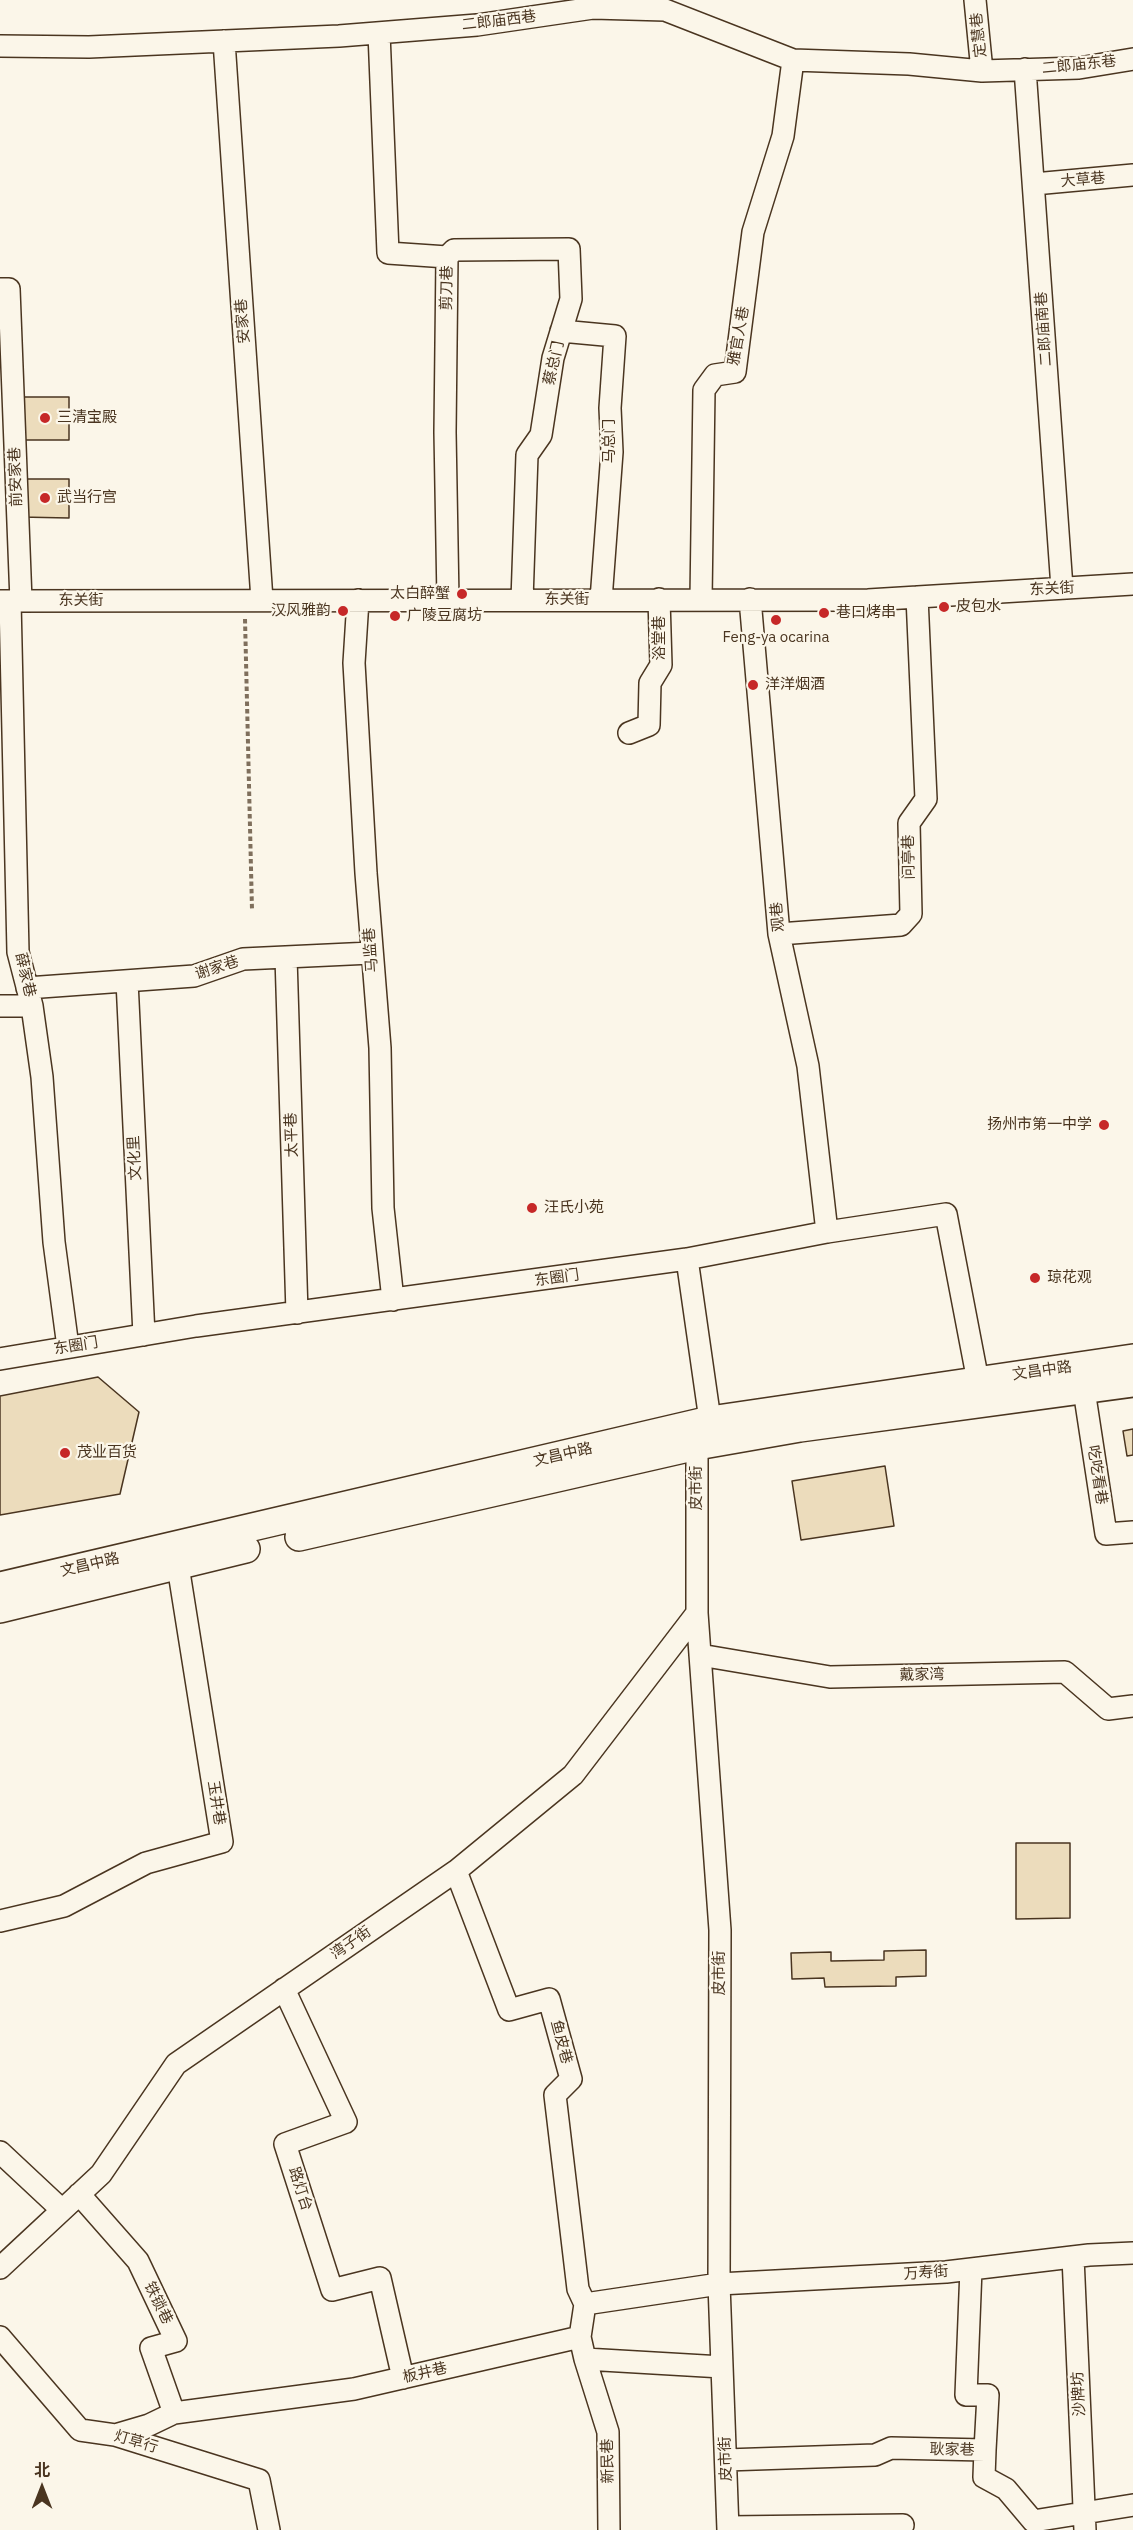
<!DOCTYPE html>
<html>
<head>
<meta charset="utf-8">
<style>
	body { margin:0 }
	#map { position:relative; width:1133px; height:2530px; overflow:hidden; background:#fbf6e9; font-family:"IBM Plex Sans","Noto Sans SC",sans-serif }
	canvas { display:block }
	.north { position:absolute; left:12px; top:2458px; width:60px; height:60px; -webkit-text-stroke:4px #fbf6e9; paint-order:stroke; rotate:0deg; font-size:16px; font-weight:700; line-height:24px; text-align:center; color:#4a3520 }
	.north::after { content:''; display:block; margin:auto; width:21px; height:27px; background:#4a3520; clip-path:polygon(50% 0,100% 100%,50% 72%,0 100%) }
</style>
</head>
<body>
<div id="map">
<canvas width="1133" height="2530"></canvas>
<div class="north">北</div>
</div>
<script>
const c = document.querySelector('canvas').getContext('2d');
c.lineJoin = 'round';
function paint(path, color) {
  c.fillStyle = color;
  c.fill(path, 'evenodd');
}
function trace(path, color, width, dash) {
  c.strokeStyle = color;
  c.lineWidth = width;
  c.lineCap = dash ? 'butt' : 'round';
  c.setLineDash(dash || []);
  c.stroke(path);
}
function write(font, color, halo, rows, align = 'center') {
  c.font = font + ' "IBM Plex Sans","Noto Sans SC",sans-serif';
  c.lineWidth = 4.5;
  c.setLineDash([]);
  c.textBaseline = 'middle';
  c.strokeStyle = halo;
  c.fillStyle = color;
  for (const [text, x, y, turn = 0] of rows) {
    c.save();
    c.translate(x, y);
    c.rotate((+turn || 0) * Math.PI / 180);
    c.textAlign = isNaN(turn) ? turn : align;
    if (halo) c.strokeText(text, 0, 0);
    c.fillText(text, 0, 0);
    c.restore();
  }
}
const building = new Path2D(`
	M 20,397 L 69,397 L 69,440 L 20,440 Z
	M 20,479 L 69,479 L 69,518 L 20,517 Z
	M 98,1377 L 139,1412 L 120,1494 L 0,1515 L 0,1396 Z
	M 1133,1429 L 1133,1455 L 1127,1456 L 1123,1431 Z
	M 885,1466 L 894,1526 L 801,1540 L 792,1481 Z
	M 1016,1843 L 1070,1843 L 1070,1918 L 1016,1919 Z
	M 926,1950 L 926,1976 L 896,1977 L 896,1986 L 825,1987 L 824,1978 L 792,1979 L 791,1953 L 831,1952 L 831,1961 L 884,1960 L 884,1951 Z`);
paint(building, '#ecdcbc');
trace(building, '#4a3520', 1.5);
const minor = new Path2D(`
	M 975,0 L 982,71
	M 379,33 L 388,253 L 447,257 L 445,432 L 448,600
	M 224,41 L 262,600
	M 0,46 L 89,47 L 339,36 L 477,25 L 593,8 L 665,10 L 793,60 L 909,64 L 982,71 L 1079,68 L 1133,59
	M 1025,69 L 1062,588
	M 1034,184 L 1133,175
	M 447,257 L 454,250 L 569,249 L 571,299 L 553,358 L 541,435 L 527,455 L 522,600
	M 0,289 L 9,289 L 21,601
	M 561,331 L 615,336 L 610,408 L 612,452 L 601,600
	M 701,599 L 704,390 L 715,375 L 735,372 L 753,232 L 783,136 L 793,60
	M 750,599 L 779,934 L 808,1066 L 827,1232
	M 358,600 L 354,663 L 366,873 L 380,1048 L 383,1208 L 393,1300
	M 0,601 L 868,600 L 1133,584
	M 10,601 L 18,952 L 32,1006 L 42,1077 L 54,1242 L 68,1347
	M 629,733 L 649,725 L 650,683 L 661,665 L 659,599
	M 779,934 L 901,925 L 911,914 L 909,823 L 926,799 L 917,597
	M 286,957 L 297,1313
	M 127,981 L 144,1335
	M 27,988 L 194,976 L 243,959 L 371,953
	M 0,1006 L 32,1006
	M 687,1259 L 710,1420 L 697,1446 L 697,1613 L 720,1930 L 719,2284 L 728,2530
	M 0,1359 L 196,1326 L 687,1259 L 827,1232 L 946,1214 L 978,1381
	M 1084,1390 L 1106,1534 L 1133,1532
	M 700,1655 L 830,1677 L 1065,1672 L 1108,1709 L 1133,1706
	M 456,1871 L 509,2010 L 549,1999 L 571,2079 L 555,2095 L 578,2289 L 585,2304 L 580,2337
	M 0,1921 L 64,1906 L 146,1863 L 222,1842 L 178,1566
	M 284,1989 L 346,2122 L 285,2144 L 332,2290 L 380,2278 L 403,2378
	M 0,2152 L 62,2210
	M 79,2194 L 138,2261 L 176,2341 L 151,2348 L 174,2413
	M 1073,2257 L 1085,2530
	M 0,2268 L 101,2174 L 176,2064 L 456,1871 L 573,1775 L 697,1613
	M 971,2269 L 966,2395 L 988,2395 L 985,2450
	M 585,2304 L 719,2284 L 946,2272 L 1089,2255 L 1133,2253
	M 0,2337 L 80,2430 L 115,2435 L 259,2480 L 269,2530
	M 585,2359 L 608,2432 L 609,2530
	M 115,2435 L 149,2425 L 174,2413 L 354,2389 L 580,2337 L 585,2359 L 722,2367
	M 726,2460 L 875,2455 L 891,2448 L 985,2450 L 984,2477 L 1006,2489 L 1033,2521 L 1133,2505
	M 728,2527 L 903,2525`);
const major = new Path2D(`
	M 299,1537 L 697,1446 L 800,1428 L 1133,1383
	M 0,1586 L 710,1420 L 1133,1358
	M 0,1609 L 246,1549`);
trace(minor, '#4a3520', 24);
trace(major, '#4a3520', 30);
trace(new Path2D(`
	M 245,619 L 252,910`), '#7f6f5c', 4, [4.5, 3]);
trace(minor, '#fbf6e9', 21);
trace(major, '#fbf6e9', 27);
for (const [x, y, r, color] of [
	[45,418,6,"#c62828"],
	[45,498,6,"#c62828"],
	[462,594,6,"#c62828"],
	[944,607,6,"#c62828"],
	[343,611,6,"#c62828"],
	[824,613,6,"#c62828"],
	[395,616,6,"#c62828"],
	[776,620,6,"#c62828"],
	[753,685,6,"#c62828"],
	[1104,1125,6,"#c62828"],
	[532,1208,6,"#c62828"],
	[1035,1278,6,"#c62828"],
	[65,1453,6,"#c62828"]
]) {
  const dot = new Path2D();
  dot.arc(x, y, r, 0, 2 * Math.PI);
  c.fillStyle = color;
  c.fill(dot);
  trace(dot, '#fbf6e9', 2);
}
write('15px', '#4a3520', '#fbf6e9', [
	["二郎庙西巷",499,21,-7],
	["定慧巷",979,35,-96],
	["二郎庙东巷",1079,65,-6],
	["大草巷",1083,180,-5],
	["剪刀巷",447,288,-89],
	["安家巷",243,321,-94],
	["二郎庙南巷",1044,329,-94],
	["雅官人巷",739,336,-80],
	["蔡总门",554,363,-77],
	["马总门",610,441,-90],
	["前安家巷",16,477,-92],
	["东关街",1052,589,-3],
	["东关街",567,600],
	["东关街",81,601],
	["浴堂巷",660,638,-90],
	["问亭巷",909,857,-91],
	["观巷",778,917,-95],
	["马监巷",371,950,-94],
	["谢家巷",217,968,-18],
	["薛家巷",25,975,77],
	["太平巷",292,1135,-92],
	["文化里",135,1158,-93],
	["东圈门",557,1278,-8],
	["东圈门",76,1346,-9],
	["文昌中路",1042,1371,-8],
	["文昌中路",563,1455,-13],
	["吃吃看巷",1097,1475,81],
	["皮市街",697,1488,-90],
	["文昌中路",90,1565,-13],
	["戴家湾",922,1675,-1],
	["玉井巷",216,1803,81],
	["湾子街",351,1943,-35],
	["皮市街",720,1973,-90],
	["鱼皮巷",561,2042,75],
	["路灯台",300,2189,72],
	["万寿街",926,2273,-4],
	["铁锁巷",158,2303,64],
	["板井巷",425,2373,-13],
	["沙牌坊",1079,2394,-93],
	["灯草行",136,2442,16],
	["耿家巷",952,2450,1],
	["皮市街",726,2459,-92],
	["新民巷",608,2461,-91]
]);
write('15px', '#4a3520', '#fbf6e9', [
	["三清宝殿",57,418],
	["武当行宫",57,498],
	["太白醉蟹",450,594,"right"],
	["皮包水",956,607],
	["汉风雅韵",331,611,"right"],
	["巷口烤串",836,613],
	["广陵豆腐坊",407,616],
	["Feng-ya ocarina",776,638,"center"],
	["洋洋烟酒",765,685],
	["扬州市第一中学",1092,1125,"right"],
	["汪氏小苑",544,1208],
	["琼花观",1047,1278],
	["茂业百货",77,1453]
], 'left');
</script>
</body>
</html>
